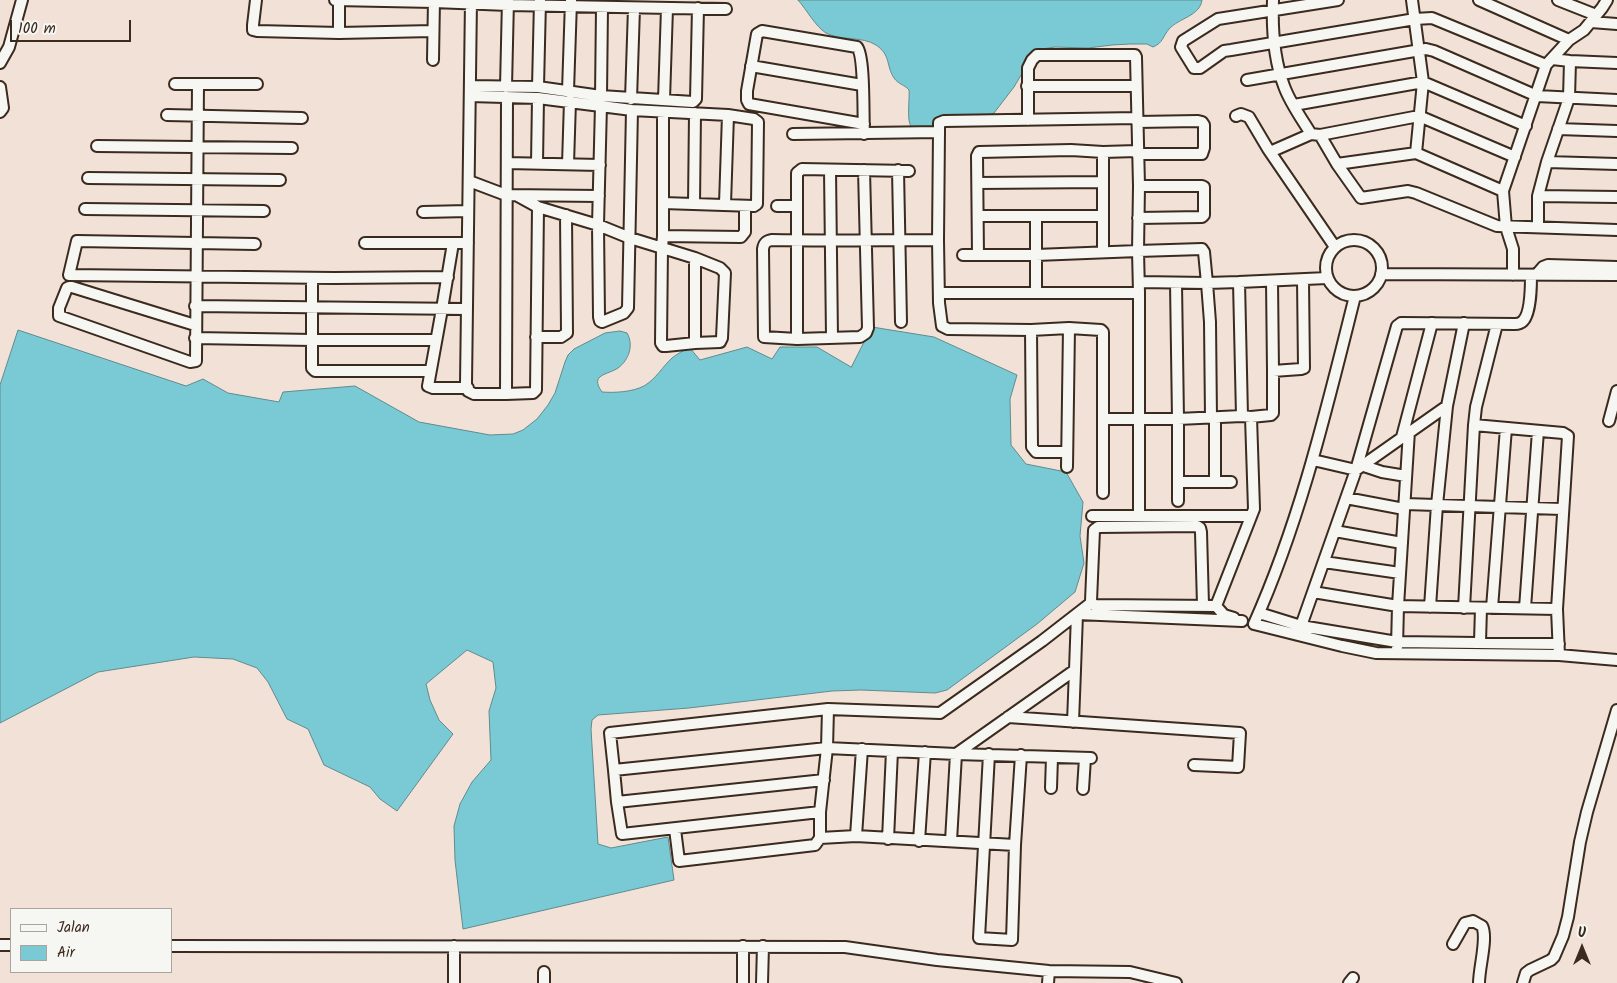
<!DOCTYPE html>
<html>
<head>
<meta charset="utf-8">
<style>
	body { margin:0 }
	#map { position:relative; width:1617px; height:983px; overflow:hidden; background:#f1e1d7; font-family:Kalam,sans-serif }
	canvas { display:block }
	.legend { position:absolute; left:10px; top:908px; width:162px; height:65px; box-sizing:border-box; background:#f6f6f2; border:1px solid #aba49d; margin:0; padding:6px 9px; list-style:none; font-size:15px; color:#3b2a1e }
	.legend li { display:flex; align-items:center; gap:10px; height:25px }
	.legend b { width:25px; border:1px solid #aba49d }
	.north { position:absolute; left:1557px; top:923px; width:50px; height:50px; -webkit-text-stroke:4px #f6f6f2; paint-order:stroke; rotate:0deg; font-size:14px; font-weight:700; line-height:20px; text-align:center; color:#3b2a1e }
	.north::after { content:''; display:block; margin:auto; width:18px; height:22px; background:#3b2a1e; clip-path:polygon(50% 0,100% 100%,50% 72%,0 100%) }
	.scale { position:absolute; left:10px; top:20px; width:121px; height:22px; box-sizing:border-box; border:2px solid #3b2a1e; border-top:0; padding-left:6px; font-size:15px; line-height:18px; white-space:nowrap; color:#3b2a1e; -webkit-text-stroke:4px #f6f6f2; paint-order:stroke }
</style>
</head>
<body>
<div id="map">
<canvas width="1617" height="983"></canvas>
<ul class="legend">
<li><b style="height:6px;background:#f6f6f2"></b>Jalan</li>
<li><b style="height:14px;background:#7acad5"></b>Air</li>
</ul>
<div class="north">U</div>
<div class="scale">100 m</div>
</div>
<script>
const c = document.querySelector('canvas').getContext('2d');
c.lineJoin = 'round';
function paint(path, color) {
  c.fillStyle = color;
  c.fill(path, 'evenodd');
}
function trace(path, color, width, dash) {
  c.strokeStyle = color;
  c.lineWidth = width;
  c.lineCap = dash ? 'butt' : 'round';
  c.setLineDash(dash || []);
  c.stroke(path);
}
const water = new Path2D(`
	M 798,0 L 1202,0 C 1200,16 1179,18 1169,29 C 1163,36 1163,43 1153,47 L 1147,44 L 1130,44 L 1112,45 L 1088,48 L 1055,47 L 1042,49 L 1033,55 L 1014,87 L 994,113 L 988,115 L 962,117 L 936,123 L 929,129 C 924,129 916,130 912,127 C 906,123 910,98 909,90 C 905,85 898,84 894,78 C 886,66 891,55 876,45 C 862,36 841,41 826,33 C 815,26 807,10 798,0 Z
	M 872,327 L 934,337 L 1017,375 L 1010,399 L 1011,445 L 1026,464 L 1066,472 L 1083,502 L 1080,536 L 1084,563 L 1075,592 L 1037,624 L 947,690 L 935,693 L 861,690 L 832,691 L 689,708 L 598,715 L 592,720 L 591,729 L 598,844 L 611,848 L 668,837 L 674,880 L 463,929 L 455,860 L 454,826 L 460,804 L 472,782 L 491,760 L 489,711 L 496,688 L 493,662 L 467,650 L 426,684 L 430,700 L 439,720 L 453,734 L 397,811 L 380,799 L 370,787 L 324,765 L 308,729 L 287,719 L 268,682 L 257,668 L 233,659 L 194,657 L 98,672 L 0,723 L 0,385 L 18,330 L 186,386 L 203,379 L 228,393 L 279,402 L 283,392 L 355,386 L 419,422 L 490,435 L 513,434 L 523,430 L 537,419 L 548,405 L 555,393 L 565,362 L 568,355 L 574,349 L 605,333 L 620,331 L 627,333 C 634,345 629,360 618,368 C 608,375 589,374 602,392 C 615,393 632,392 644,386 C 656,379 663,366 672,358 C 677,354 683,351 689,347 L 700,360 L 747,347 L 772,359 L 780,347 L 817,347 L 851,367 Z`);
paint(water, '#7acad5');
trace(water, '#618a8c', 1);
const minor = new Path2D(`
	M 256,0 L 253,25 L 253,30 L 257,31 L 339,33 L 433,31
	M 335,0 L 434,2 L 508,5 L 726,9
	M 471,0 L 466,384 L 468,391 L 474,394 L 506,394 L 507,97
	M 1273,0 C 1272,27 1274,60 1284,86 C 1290,103 1302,119 1311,134
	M 1338,0 L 1218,19 L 1183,41 L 1181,47 L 1194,68 L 1200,68 L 1224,51 L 1231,50 L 1415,19 L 1432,18 L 1546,65
	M 1412,0 L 1423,82 L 1416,153
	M 1479,0 L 1569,40
	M 1558,0 L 1596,15
	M 1591,22 L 1617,24
	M 339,33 L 339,0
	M 1552,59 L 1570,61 L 1617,63
	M 433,60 L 434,0
	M 0,63 L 9,47 L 22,0
	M 751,66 L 862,85
	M 1247,80 L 1426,49 L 1434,51 L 1537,96 L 1617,100
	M 175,84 L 198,84
	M 470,86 L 538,87 L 601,96 L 693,102 L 696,99 L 698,8
	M 1027,86 L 1136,86
	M 0,87 L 3,108 L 0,112
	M 506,87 L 508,0
	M 538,87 L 540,1
	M 568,91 L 571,1
	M 470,96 L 538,98 L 632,110 L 728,115 L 754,119 L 758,122 L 757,204 L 754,206 L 663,203
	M 601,96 L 602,7
	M 631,99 L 634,8
	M 664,100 L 667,8
	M 601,105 L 598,225 L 599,317 L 600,321 L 602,322 L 624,313 L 628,308 L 632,110
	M 1294,105 L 1423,82 L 1526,126
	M 167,115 L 302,118
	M 1236,116 L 1241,114 L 1249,117 L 1268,149 L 1335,247
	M 1137,122 L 1198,121 L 1202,122 L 1204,125 L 1204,148 L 1202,154 L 1137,154
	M 864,124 L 749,104 L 747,100 L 747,91 L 757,34 L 762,31 L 857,47 C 865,56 863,119 864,134
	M 1558,129 L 1617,131
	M 939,132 L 939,123 L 944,121 L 1137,118
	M 793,134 L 939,132 L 938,240 L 939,303 L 942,326 L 948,329 L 1031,330 L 1069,328 L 1101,330 L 1103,332 L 1103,493
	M 1320,135 L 1337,164 L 1361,198 L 1408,191 L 1416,193 L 1497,226 L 1617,230
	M 97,146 L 292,148
	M 1103,152 L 1103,216
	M 1270,152 L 1311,134 L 1320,135 L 1419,116 L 1515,157
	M 1547,162 L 1617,164
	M 507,163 L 600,165
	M 537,163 L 538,98
	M 568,164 L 570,101
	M 1337,164 L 1416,153 L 1503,191
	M 830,170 L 832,338
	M 864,170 L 868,328 L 866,333 L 860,337 L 797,339 L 764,337 L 763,249 C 764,243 766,241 772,240 C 827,241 883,240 938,240
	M 898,170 L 901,322
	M 88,178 L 280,180
	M 469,181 L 506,195 L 599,196
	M 978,183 L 1103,182
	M 518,196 L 538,207 L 598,225 L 630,238 L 695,258 L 720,268 L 725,273 L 722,338 L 720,342 L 695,343 L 666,346 L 663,346 L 661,343 L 662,248 L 663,236 L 663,112
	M 1538,196 L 1617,197
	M 694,204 L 695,113
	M 725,204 L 728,115
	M 777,206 L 797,206
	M 85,209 L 264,211
	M 423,212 L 468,211
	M 978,216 L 1103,216 L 1103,252
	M 1036,216 L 1036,293
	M 1138,218 L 1202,217 L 1204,215 L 1204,187 L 1202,186 L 1139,186
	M 1538,227 L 1538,196 L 1547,162 L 1569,98 L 1570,61
	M 663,236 L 741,237 L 745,232 L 745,206
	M1326 268a28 28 0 1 1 56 0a28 28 0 1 1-56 0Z
	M 365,243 L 468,243
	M 453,243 L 442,309 L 428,386 L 433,388 L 468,388
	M 255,244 L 77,241 L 69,275 L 334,278 L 448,277
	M 963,255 L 1036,255 L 1138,251 L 1139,186 L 1136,57 L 1135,55 L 1037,55 L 1032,60 L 1028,68 L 1028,120
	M 978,255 L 977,156 L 979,152 L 1071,150 L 1103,152 L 1137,151
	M 1381,274 L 1617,275
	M 1537,274 L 1543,267 L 1548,265 L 1617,267
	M 1513,275 L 1513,249 L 1506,227 L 1503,191 L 1546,65 L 1569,40 L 1584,30 L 1602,8 L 1607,0
	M 1272,281 L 1273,371
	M 1139,282 L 1207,283 L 1210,322 L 1211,418
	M 1239,282 L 1327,278
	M 1176,283 L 1178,419 L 1242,416 L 1251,417 L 1271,415 L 1273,413 L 1273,371 L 1301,369 L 1304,368 L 1303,280
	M 939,293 L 1139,293
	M 1355,296 C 1327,407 1301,519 1254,624 L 1342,646 L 1376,653 L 1559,655 L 1617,660
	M 195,306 L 466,309
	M 195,325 L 72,287 L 69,287 L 67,288 L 59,308 L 59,316 L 190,362 L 196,361 L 198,84 L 257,84
	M 1031,330 L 1032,447 L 1036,452 L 1067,452
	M 536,337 L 561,337 L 567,333 L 566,215
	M 195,338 L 312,340 L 312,278
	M 797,339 L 797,173 L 802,169 L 909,171
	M 695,343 L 695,258
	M 430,371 L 315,371 L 312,368 L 312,340 L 436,340
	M 506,394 L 533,393 L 536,390 L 538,207
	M 1215,418 L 1215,482
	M 1103,419 L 1178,419 L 1178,501
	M 1609,421 L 1617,391
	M 1474,425 L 1563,433 L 1568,436 L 1557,609 L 1559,655
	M 1402,437 L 1432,323
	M 1313,460 L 1356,470 L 1447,406
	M 1361,465 L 1382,472 L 1406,476
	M 1067,467 L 1069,328
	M 1178,482 L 1231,482
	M 1346,498 L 1404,509
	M 1405,504 L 1562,509
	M 1092,516 L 1139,516 L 1139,293 L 1138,251 L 1202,249 L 1204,252 L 1207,283 L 1239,282 L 1242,416
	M 1139,516 L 1251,516
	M 1335,531 L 1402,543
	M 1324,562 L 1400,573
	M 1313,592 L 1398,606 L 1557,609
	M 1203,605 L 1201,532 L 1200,528 L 1197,526 L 1098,527 L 1094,530 L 1091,601 L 1094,605 L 1216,606
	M 1430,607 L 1437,505 L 1447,406 L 1464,323
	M 1464,608 L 1474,425 L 1476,407 L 1497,324
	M 1492,608 L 1506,428
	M 1525,608 L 1538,431
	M 1259,613 L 1301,626 L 1397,642 L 1559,644
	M 1234,618 L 1224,615 L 1216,606 L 1254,509 L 1251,417
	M 1301,626 L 1356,470 L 1397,326 L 1401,323 L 1515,324 C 1518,324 1521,323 1523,321 C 1531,313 1531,286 1531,275
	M 1480,642 L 1481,608
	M 1397,647 L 1398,606 L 1409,431
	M 828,709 L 827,748 L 614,770 L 610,733 L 828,709 L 940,713 L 1042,641 L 1091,603
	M 1008,717 L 1240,733 L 1238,767 L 1194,765
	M 1073,722 L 1075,670
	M 989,754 L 979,938 L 1012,940 L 1015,845
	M 614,770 L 617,802 L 824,780
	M 1051,788 L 1052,757
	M 1083,789 L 1085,758
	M 617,802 L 622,834 L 820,812
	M 675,829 L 679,861 L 815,845 L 820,838 L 820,812 L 827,748 L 956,754 L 1091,758
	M 856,836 L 862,749
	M 820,838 L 856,836 L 1015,845 L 1021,755
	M 888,839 L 892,751
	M 919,841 L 925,752
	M 951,841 L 956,754 L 1075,670 L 1077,614 L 1242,621
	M 1453,944 L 1465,923 L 1473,921 L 1482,926 C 1488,938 1479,967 1479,983
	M 0,945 L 11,945
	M 171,946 L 845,947 L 937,960 L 1049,971 L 1130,972 L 1176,983
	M 454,946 L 454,983
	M 743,946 L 743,983
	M 544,972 L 544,983
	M 762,983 L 763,946
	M 1048,983 L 1049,971
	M 1349,983 L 1353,978
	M 1523,983 L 1526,973 L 1530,970 L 1551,960 L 1554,957 L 1563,936 L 1568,917 L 1580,842 L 1587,812 L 1617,710`);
trace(minor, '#3b2a1e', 14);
trace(minor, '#f6f6f2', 10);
</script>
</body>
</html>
